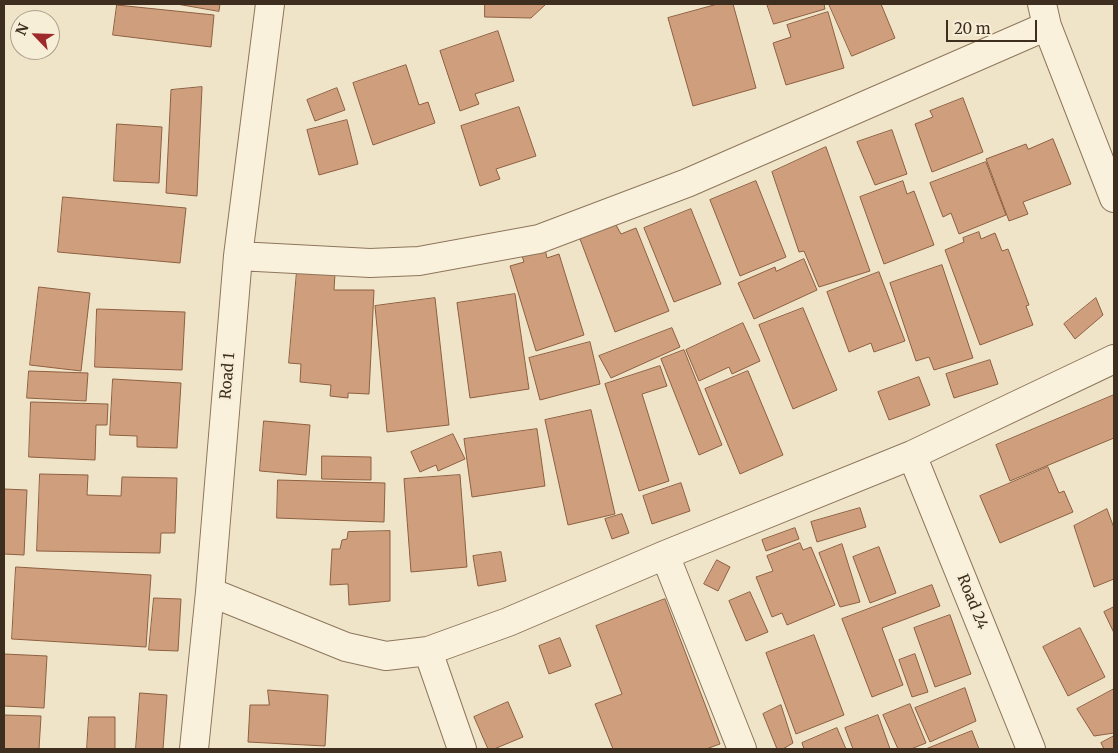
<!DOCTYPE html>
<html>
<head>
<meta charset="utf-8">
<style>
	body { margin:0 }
	#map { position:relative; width:1118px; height:753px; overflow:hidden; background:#f0e4c8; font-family:Merriweather,serif }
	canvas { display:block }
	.frame { position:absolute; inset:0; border:5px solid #3d2e20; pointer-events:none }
	.north { position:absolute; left:10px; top:10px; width:50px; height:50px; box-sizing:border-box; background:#f7eed8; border:1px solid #ada18e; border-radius:50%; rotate:294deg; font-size:14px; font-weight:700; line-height:20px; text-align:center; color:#3d2e20 }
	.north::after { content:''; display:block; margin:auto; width:18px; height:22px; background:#9e2a2b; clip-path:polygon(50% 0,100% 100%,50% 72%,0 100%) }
	.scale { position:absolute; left:946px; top:20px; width:91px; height:22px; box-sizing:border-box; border:2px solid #3d2e20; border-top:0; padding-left:6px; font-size:15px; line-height:18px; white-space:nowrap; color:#3d2e20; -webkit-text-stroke:4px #f7eed8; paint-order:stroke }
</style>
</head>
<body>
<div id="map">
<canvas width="1118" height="753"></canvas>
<div class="frame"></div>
<div class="north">N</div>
<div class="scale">20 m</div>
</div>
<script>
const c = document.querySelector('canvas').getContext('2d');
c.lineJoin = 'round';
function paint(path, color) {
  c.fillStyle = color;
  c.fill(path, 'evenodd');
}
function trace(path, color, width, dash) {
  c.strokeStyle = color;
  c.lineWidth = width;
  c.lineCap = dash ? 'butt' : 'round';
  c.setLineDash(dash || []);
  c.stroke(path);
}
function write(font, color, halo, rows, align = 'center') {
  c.font = font + ' Merriweather,serif';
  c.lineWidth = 4;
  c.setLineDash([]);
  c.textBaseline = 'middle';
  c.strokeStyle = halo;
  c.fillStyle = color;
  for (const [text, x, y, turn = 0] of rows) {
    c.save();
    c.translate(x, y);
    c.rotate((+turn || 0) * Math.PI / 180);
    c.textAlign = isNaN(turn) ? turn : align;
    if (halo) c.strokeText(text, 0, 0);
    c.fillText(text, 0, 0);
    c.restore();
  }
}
const building = new Path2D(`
	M 177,4 L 220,4 L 219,11 Z
	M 485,4 L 546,4 L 531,18 L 485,17 Z
	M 718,4 L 733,4 L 756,88 L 693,106 L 668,18 Z
	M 767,4 L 824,4 L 825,9 L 774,24 Z
	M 829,4 L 881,4 L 895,38 L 852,56 Z
	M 117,5 L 214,15 L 211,47 L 113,35 Z
	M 828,12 L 844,68 L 786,85 L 773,43 L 791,37 L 787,25 Z
	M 498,31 L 514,81 L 475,94 L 479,104 L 460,111 L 440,51 Z
	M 406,65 L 419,105 L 428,102 L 435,123 L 373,145 L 353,83 Z
	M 202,87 L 197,196 L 166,193 L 171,90 Z
	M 337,88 L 345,110 L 315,121 L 307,100 Z
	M 963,98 L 983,152 L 932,172 L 915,124 L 933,117 L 930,111 Z
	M 519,107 L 536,156 L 496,169 L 500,179 L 480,186 L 461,126 Z
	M 347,120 L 358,164 L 319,175 L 307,130 Z
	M 117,124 L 162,127 L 159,183 L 114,181 Z
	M 892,130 L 907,174 L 875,185 L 857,142 Z
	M 1053,139 L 1071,184 L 1023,202 L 1028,214 L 1009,221 L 986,159 L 1026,144 L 1028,149 Z
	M 826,147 L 870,271 L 819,287 L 804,251 L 799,252 L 772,172 Z
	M 986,162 L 1006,215 L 959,234 L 951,213 L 943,217 L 930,183 Z
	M 756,181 L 786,257 L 740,276 L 710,200 Z
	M 903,181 L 907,194 L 914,191 L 934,245 L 884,264 L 860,197 Z
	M 63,197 L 186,208 L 180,263 L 58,252 Z
	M 691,209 L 721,284 L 674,302 L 644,228 Z
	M 616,225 L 621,234 L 636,228 L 669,311 L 615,332 L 580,239 Z
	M 979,232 L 981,239 L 995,233 L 1002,251 L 1008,249 L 1029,305 L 1026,306 L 1033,325 L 980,345 L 945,250 L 964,242 L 963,238 Z
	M 545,249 L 547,258 L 559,254 L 584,335 L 536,351 L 510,266 L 524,262 L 522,256 Z
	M 804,259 L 817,290 L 754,319 L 738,283 L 775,267 L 776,271 Z
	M 942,265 L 973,358 L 934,370 L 929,357 L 916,361 L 890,283 Z
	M 297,271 L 335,273 L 334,290 L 374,290 L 369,394 L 348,393 L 348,398 L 330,396 L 331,385 L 300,382 L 301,364 L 289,363 Z
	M 879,272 L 905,341 L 874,352 L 871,343 L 849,352 L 827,292 Z
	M 39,287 L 90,293 L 81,371 L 30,365 Z
	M 515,294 L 529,389 L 470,398 L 457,303 Z
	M 435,298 L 449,425 L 387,432 L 375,306 Z
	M 1096,298 L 1103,315 L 1075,339 L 1064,324 Z
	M 803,308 L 837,390 L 793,409 L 759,325 Z
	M 97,309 L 185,312 L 182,370 L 95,367 Z
	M 743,323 L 760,361 L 732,374 L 729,367 L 699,381 L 686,350 Z
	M 672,328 L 680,347 L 611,378 L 599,356 Z
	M 590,342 L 600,384 L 540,400 L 529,358 Z
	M 684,350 L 722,445 L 699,455 L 661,359 Z
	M 990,360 L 998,384 L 954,398 L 946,374 Z
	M 660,366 L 667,386 L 642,394 L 669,481 L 639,491 L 605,384 Z
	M 29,371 L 88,373 L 86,401 L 27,398 Z
	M 748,371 L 783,455 L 740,474 L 705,389 Z
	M 919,377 L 930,405 L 889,420 L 878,392 Z
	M 113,379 L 181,383 L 177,448 L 137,447 L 137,436 L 110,435 Z
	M 1114,395 L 1114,438 L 1010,481 L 996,445 Z
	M 31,402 L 108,404 L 107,425 L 96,425 L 95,460 L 29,457 Z
	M 591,410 L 615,514 L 568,525 L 545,420 Z
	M 264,421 L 310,425 L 306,475 L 260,471 Z
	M 537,429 L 545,486 L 472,497 L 464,439 Z
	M 453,434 L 465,459 L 438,471 L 436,465 L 420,472 L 411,452 Z
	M 322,456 L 371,457 L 371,480 L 322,479 Z
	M 1048,467 L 1059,493 L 1064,491 L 1073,512 L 1000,543 L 980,496 Z
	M 40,474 L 88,475 L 87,495 L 121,496 L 122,477 L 177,478 L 175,533 L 161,533 L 160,553 L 37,551 Z
	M 460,475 L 467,567 L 411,572 L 404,479 Z
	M 278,480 L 385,483 L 384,522 L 277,518 Z
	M 681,483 L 690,511 L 652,524 L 643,496 Z
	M 4,489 L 27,490 L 24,555 L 4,554 Z
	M 860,508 L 866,527 L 817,542 L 811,522 Z
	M 1107,509 L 1114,528 L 1114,579 L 1094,587 L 1074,526 Z
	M 622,514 L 629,533 L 612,539 L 605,519 Z
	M 795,528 L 799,539 L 766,551 L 762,540 Z
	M 390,531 L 390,601 L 349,605 L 348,584 L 330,585 L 332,549 L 340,549 L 342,540 L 347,539 L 348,532 Z
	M 800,543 L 803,550 L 811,547 L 835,605 L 787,625 L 782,613 L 772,617 L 756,577 L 773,571 L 767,556 Z
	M 842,544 L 860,602 L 840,607 L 819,553 Z
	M 879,547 L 896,593 L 870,603 L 853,557 Z
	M 501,552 L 506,581 L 478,586 L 473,556 Z
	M 717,560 L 730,567 L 718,591 L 704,584 Z
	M 16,567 L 151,575 L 146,647 L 12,639 Z
	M 932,585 L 940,606 L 882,628 L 903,685 L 872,697 L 842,619 Z
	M 750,592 L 768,632 L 746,641 L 729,601 Z
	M 154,598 L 181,599 L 178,651 L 149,650 Z
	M 665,599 L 720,744 L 706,749 L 613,749 L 595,704 L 622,694 L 596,626 Z
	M 1114,607 L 1114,633 L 1104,612 Z
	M 950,615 L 971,674 L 935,687 L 914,628 Z
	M 1080,628 L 1105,677 L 1068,696 L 1043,647 Z
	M 814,635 L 844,715 L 796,734 L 766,653 Z
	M 560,638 L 571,666 L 549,674 L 539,646 Z
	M 4,654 L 47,656 L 44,708 L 4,706 Z
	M 915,654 L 928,692 L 912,697 L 899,660 Z
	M 965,688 L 976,721 L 930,742 L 915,708 Z
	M 1114,689 L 1114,733 L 1094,736 L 1077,709 Z
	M 268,690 L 328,695 L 325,746 L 248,742 L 250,705 L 269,705 Z
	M 140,693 L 167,695 L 163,749 L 136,749 Z
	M 508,702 L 523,737 L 494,749 L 488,749 L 474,717 Z
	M 910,704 L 926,743 L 911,749 L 898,749 L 883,715 Z
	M 781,705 L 793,743 L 783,749 L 777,749 L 763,714 Z
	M 4,715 L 41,716 L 39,749 L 4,749 Z
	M 878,715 L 890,749 L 853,749 L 845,728 Z
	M 89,717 L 115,717 L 115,749 L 87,749 Z
	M 837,728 L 846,749 L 804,749 L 802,743 Z
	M 972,731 L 979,749 L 926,749 Z
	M 1114,736 L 1114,749 L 1104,749 L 1101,743 Z`);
paint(building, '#cf9f7d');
trace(building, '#8d5f41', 1);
const street = new Path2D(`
	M 1042,4 L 1047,26 L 1114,198
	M 238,256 L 370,263 L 419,261 L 539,239 L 687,183 L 1047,26
	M 912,455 L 1031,749
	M 665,555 L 742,749
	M 210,592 L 346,647 L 386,656 L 428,651 L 508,622 L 665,555 L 912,455 L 1114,359
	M 428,651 L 462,749
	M 194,749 L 210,592 L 238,256 L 270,4`);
trace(street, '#8d765c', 30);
trace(street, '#faf1dc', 28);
write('15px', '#3d2e20', '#f7eed8', [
	["Road 1",228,376,-85],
	["Road 24",972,602,68]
]);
</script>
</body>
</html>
